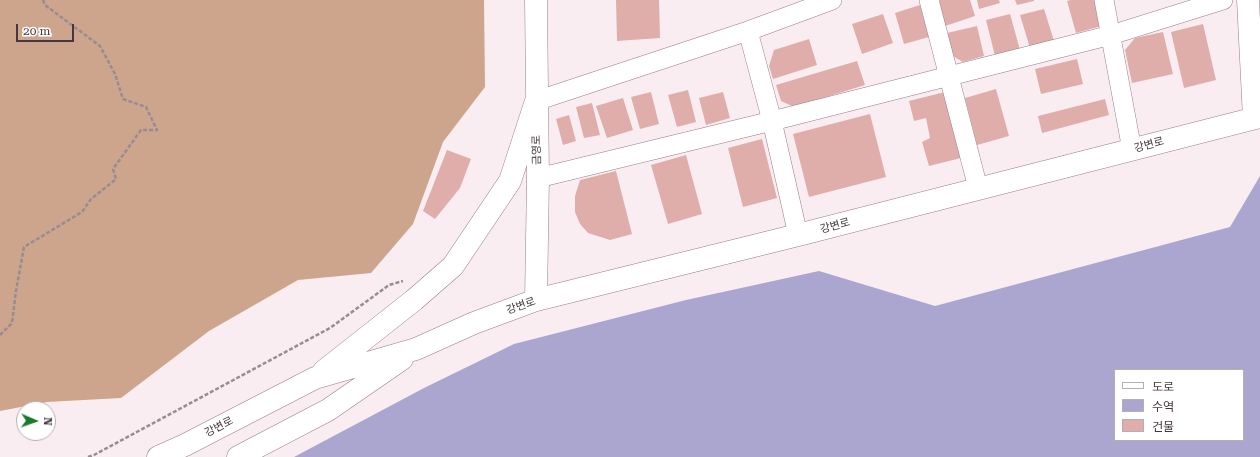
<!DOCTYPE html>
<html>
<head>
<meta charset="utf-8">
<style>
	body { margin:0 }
	#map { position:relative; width:1260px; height:457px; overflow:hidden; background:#faedf2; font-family:"Roboto Serif","Noto Sans KR",serif }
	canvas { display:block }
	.legend { position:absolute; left:1114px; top:369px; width:130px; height:72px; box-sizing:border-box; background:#fff; border:1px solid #b5afb1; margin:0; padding:5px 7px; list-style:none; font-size:12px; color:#45373d }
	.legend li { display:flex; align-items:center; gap:8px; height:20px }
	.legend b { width:20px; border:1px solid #b5afb1 }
	.north { position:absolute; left:16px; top:401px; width:40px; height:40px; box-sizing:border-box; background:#fff; border:1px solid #b5afb1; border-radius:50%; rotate:92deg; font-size:11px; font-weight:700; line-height:16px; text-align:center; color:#45373d }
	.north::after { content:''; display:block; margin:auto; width:14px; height:18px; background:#1c7b2b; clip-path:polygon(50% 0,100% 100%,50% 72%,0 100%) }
	.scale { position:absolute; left:16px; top:24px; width:58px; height:18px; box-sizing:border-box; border:2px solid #45373d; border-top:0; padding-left:5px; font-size:12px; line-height:14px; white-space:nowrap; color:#45373d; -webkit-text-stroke:3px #fff; paint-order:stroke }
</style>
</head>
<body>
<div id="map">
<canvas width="1260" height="457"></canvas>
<ul class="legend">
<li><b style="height:5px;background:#fff"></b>도로</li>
<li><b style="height:11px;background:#aba6cf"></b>수역</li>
<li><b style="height:11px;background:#dfaeab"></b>건물</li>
</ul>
<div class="north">N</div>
<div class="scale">20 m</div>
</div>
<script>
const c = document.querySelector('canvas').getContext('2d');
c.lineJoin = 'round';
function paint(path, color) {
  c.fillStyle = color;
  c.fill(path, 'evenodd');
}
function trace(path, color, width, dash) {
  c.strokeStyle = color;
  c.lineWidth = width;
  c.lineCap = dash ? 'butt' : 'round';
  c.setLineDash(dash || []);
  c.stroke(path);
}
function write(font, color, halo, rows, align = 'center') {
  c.font = font + ' "Roboto Serif","Noto Sans KR",serif';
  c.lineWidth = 3;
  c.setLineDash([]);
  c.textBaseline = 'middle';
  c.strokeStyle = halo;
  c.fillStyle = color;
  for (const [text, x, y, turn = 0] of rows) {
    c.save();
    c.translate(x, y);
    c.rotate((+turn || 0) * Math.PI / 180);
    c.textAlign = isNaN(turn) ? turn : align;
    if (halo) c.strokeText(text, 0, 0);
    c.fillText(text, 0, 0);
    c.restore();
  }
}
paint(new Path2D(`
	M 0,0 L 484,0 L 485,87 L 443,142 L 413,224 L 371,273 L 298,280 L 209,331 L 121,398 L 47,402 L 0,411 Z`), '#cda58d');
paint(new Path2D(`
	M 1260,176 L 1260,457 L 294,457 L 424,388 L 514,344 L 686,300 L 819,271 L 935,306 L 1230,227 ZM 1115,370 L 1243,370 L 1243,440 L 1115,440 Z`), '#aba6cf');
paint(new Path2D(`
	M 616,0 L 659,0 L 660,38 L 617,41 Z
	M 940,0 L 970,0 L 975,16 L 945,26 L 938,3 Z
	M 977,0 L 999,0 L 1000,3 L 979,9 Z
	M 1015,0 L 1034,0 L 1034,1 L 1017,5 Z
	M 1071,0 L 1098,0 L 1105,25 L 1076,33 L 1067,1 Z
	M 920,5 L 929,37 L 904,44 L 895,13 Z
	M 1044,9 L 1054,41 L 1030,48 L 1020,15 Z
	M 883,14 L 893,43 L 862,54 L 852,24 Z
	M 1010,14 L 1020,50 L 995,56 L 986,20 Z
	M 1203,24 L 1216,80 L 1184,88 L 1171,32 Z
	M 977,26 L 984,56 L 963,62 L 953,56 L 947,33 Z
	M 1163,32 L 1173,74 L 1132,83 L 1125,50 L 1135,38 Z
	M 809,39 L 817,65 L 773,79 L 769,66 L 774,50 Z
	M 1077,59 L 1083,84 L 1041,94 L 1035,69 Z
	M 857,61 L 865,85 L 794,107 L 781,101 L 776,85 Z
	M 996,89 L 1009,136 L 977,145 L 965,98 Z
	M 688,90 L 696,122 L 677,127 L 668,95 Z
	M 651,92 L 659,124 L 640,129 L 631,97 Z
	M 723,92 L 730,118 L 706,125 L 699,98 Z
	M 945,92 L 961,158 L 929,166 L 922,142 L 930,138 L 926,118 L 914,121 L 909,101 Z
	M 623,98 L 633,130 L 607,138 L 596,106 Z
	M 1105,99 L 1109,115 L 1042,133 L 1038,116 Z
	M 592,103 L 600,135 L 584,138 L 576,107 Z
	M 870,114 L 886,177 L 809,197 L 793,134 Z
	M 569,115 L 576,141 L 563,145 L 556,119 Z
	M 762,139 L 777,198 L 743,207 L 728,148 Z
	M 447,150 L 471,159 L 460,188 L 435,219 L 423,211 Z
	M 686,155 L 702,214 L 668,224 L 651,165 Z
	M 616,171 L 632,234 L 610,240 L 588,233 L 580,224 L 575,212 L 575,196 L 580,180 Z`), '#dfaeab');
const street = new Path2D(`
	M 929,0 L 978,188
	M 1104,0 L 1132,150
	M 748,31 L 772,121 L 798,235
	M 536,101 L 748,31 L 832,0
	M 538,178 L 772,121 L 1111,35 L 1223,0`);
const secondary = new Path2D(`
	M 1248,0 L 1254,118
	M 536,300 L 538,178 L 536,0
	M 324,371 L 414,300 L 453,266 L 510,181 L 536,101
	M 158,457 L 185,445 L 315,378 L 416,349 L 474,323 L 536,300 L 798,235 L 1260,117
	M 238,457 L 328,410 L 402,359`);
trace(street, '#9a7c88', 20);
trace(secondary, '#9a7c88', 23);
trace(new Path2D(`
	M 0,335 L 12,323 L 16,291 L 24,247 L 82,212 L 91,199 L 116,179 L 113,169 L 141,130 L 157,130 L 146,107 L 123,99 L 115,74 L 100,46 L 45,5 L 43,0
	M 88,457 L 94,455 L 330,328 L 389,285 L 403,281`), '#998b91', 2.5, [4, 2]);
trace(street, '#fff', 19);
trace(secondary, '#fff', 22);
write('11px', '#45373d', '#fff', [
	["강변로",1149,145,-15],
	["금영로",537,150,-91],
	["강변로",835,226,-15],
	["강변로",521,306,-19],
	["강변로",219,427,-27]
]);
</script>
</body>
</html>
